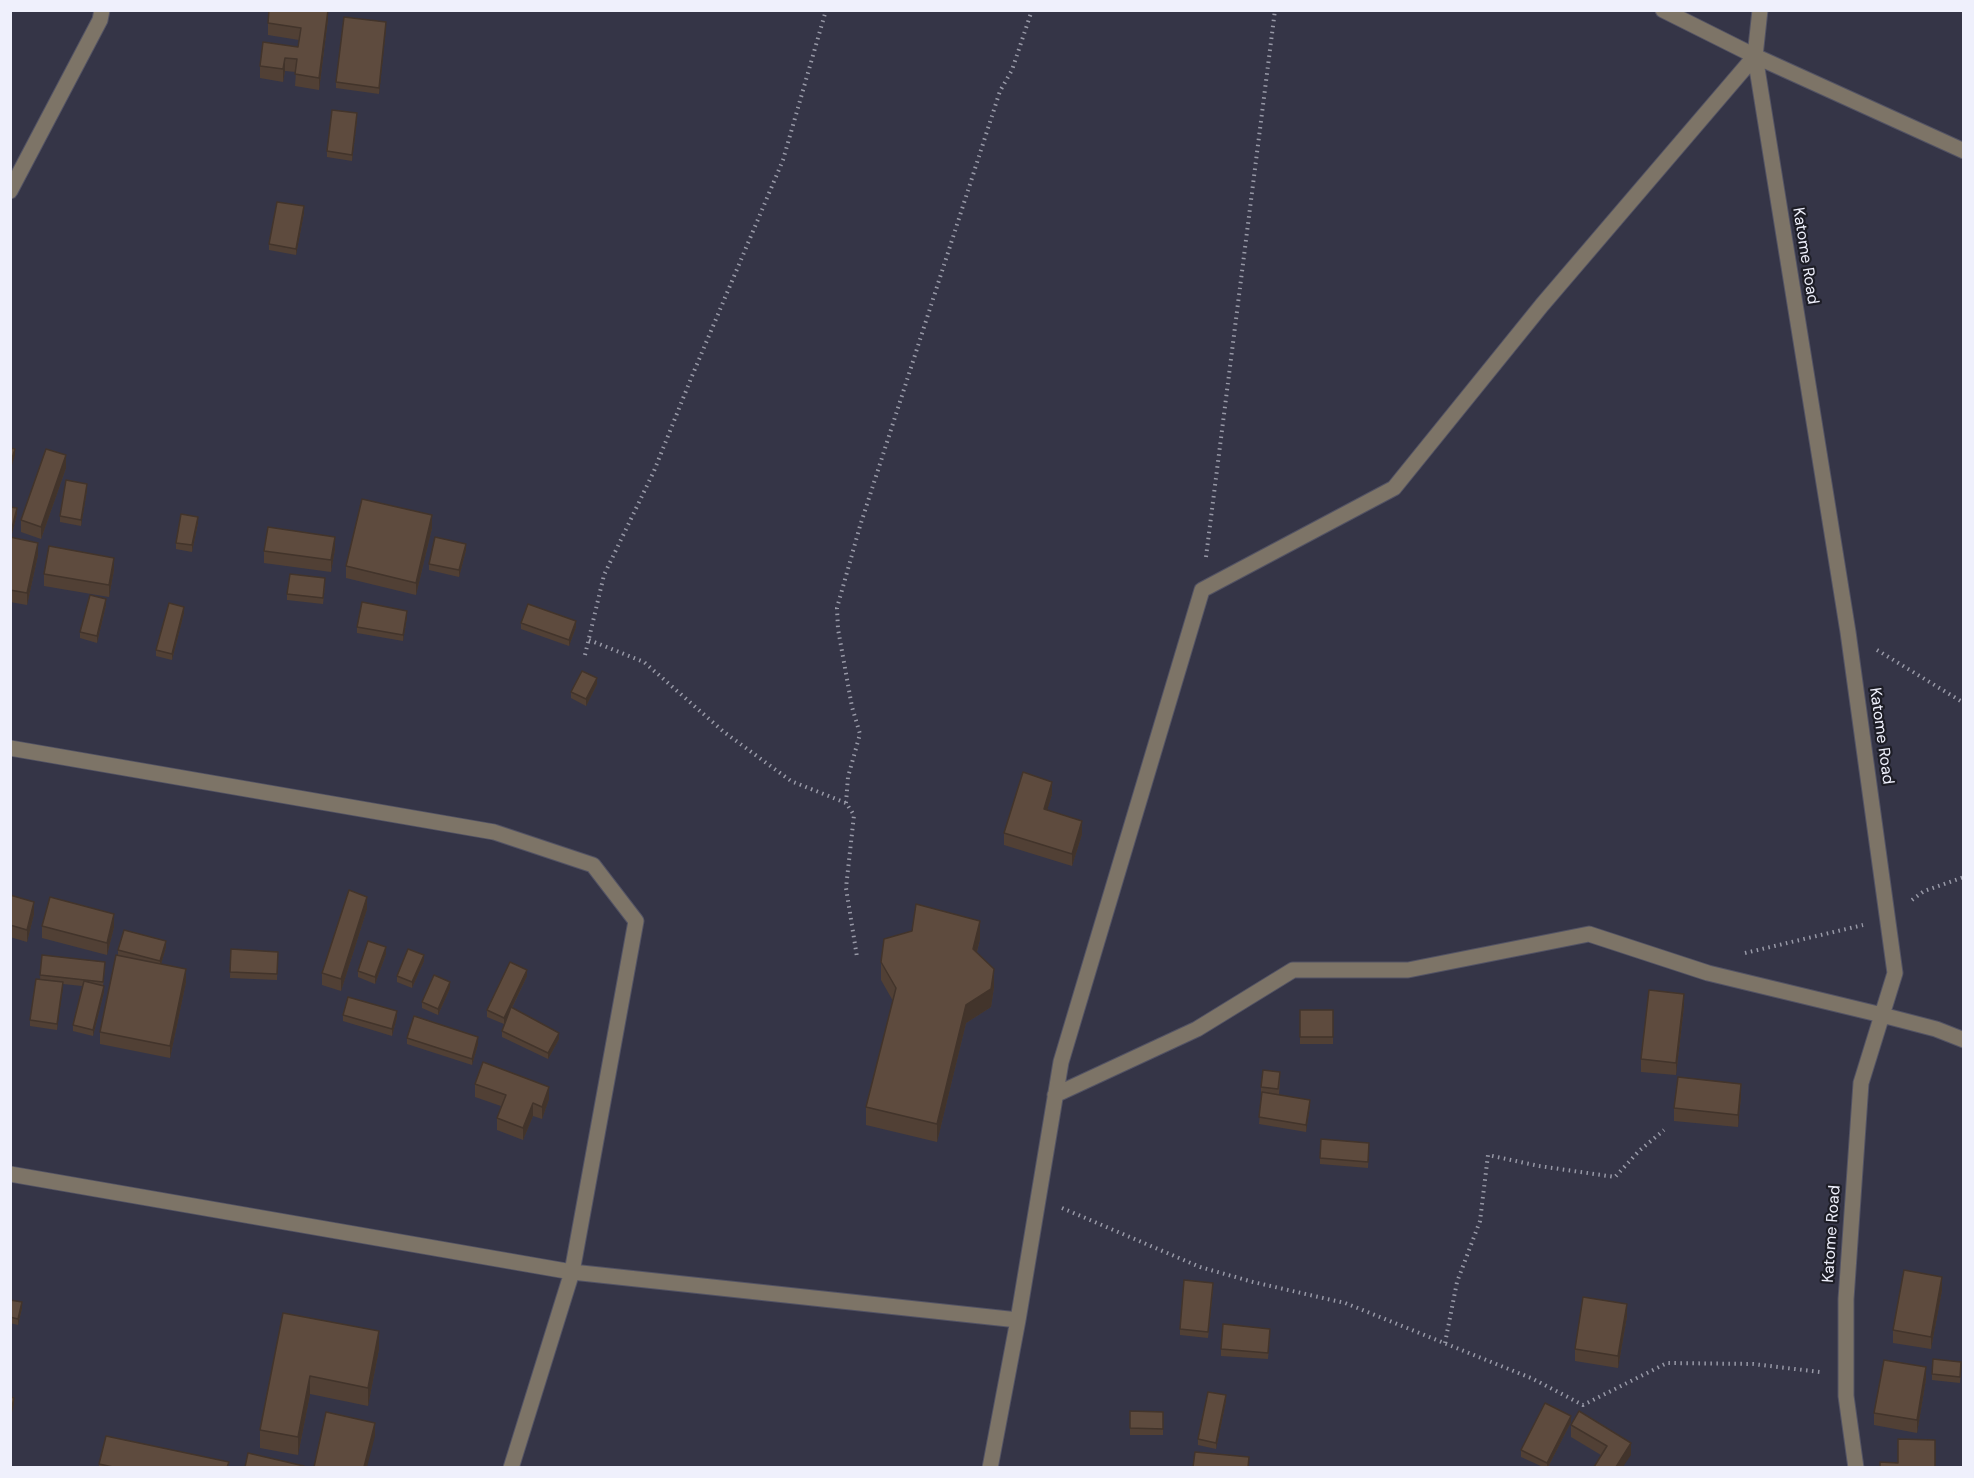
<!DOCTYPE html>
<html>
<head>
<meta charset="utf-8">
<style>
	body { margin:0 }
	#map { position:relative; width:1974px; height:1478px; overflow:hidden; background:#353547; font-family:"DM Sans",sans-serif }
	canvas { display:block }
	.frame { position:absolute; inset:0; border:12px solid #eff0fc; pointer-events:none }
</style>
</head>
<body>
<div id="map">
<canvas width="1974" height="1478"></canvas>
<div class="frame"></div>
</div>
<script>
const c = document.querySelector('canvas').getContext('2d');
c.lineJoin = 'round';
function trace(path, color, width, dash) {
  c.strokeStyle = color;
  c.lineWidth = width;
  c.lineCap = dash ? 'butt' : 'round';
  c.setLineDash(dash || []);
  c.stroke(path);
}
function paint(path, color) {
  c.fillStyle = color;
  c.fill(path, 'evenodd');
}
function write(font, color, halo, rows, align = 'center') {
  c.font = font + ' "DM Sans",sans-serif';
  c.lineWidth = 4.5;
  c.setLineDash([]);
  c.textBaseline = 'middle';
  c.strokeStyle = halo;
  c.fillStyle = color;
  for (const [text, x, y, turn = 0] of rows) {
    c.save();
    c.translate(x, y);
    c.rotate((+turn || 0) * Math.PI / 180);
    c.textAlign = isNaN(turn) ? turn : align;
    if (halo) c.strokeText(text, 0, 0);
    c.fillText(text, 0, 0);
    c.restore();
  }
}
const minor = new Path2D(`
	M 1663,10 L 1755,56 L 1964,151
	M 1760,10 L 1755,56 L 1848,632 L 1895,973 L 1861,1083 L 1846,1299 L 1846,1396 L 1856,1468
	M 10,191 L 100,20 L 102,10
	M 10,748 L 494,832 L 593,865 L 636,921 L 572,1272 L 511,1468
	M 1055,1095 L 1197,1029 L 1293,970 L 1408,970 L 1589,934 L 1708,973 L 1882,1015 L 1936,1029 L 1964,1040
	M 10,1174 L 572,1272 L 1018,1320
	M 990,1468 L 1018,1320 L 1061,1062 L 1202,590 L 1394,488 L 1542,305 L 1755,56`);
trace(minor, '#535364', 17);
trace(new Path2D(`
	M 1206,557 L 1275,10
	M 589,640 L 644,662 L 724,732 L 791,781 L 846,803 L 854,815 L 846,888 L 857,957
	M 1877,650 L 1964,703
	M 585,655 L 604,575 L 654,471 L 692,376 L 783,160 L 826,10
	M 846,803 L 848,777 L 860,734 L 852,707 L 838,629 L 837,608 L 860,526 L 1000,91 L 1012,70 L 1032,10
	M 1912,900 L 1924,891 L 1964,877
	M 1745,953 L 1863,925
	M 1062,1208 L 1200,1267 L 1253,1282 L 1345,1303 L 1531,1378 L 1583,1405 L 1667,1363 L 1753,1364 L 1820,1372
	M 1445,1343 L 1457,1282 L 1480,1221 L 1488,1155 L 1539,1166 L 1615,1177 L 1639,1151 L 1664,1130`), '#9899a7', 4, [1.5, 4.5]);
trace(minor, '#7d7467', 15);
paint(new Path2D(`
	M 328,10 L 328,19 L 319,90 L 295,86 L 296,72 L 285,71 L 283,82 L 260,78 L 260,66 L 298,47 L 299,40 L 268,35 L 268,23 Z
	M 386,28 L 379,94 L 336,88 L 336,82 Z
	M 357,119 L 352,161 L 327,157 L 327,151 Z
	M 304,213 L 296,255 L 269,250 L 269,244 Z
	M 66,468 L 41,539 L 21,532 L 21,520 Z
	M 87,490 L 81,526 L 60,522 L 60,516 Z
	M 10,507 L 17,514 L 11,537 L 38,555 L 27,605 L 10,602 Z
	M 198,523 L 192,552 L 176,549 L 176,543 Z
	M 432,528 L 416,595 L 346,578 L 346,566 Z
	M 335,549 L 331,572 L 264,563 L 264,551 Z
	M 466,550 L 459,577 L 429,570 L 429,564 Z
	M 114,570 L 109,597 L 44,586 L 44,574 Z
	M 325,585 L 323,604 L 287,600 L 287,594 Z
	M 106,605 L 97,643 L 80,638 L 80,632 Z
	M 184,613 L 172,660 L 156,656 L 156,650 Z
	M 407,617 L 403,641 L 357,633 L 357,627 Z
	M 521,623 L 576,627 L 569,646 L 521,629 Z
	M 597,684 L 586,706 L 571,698 L 571,692 Z
	M 1052,794 L 1047,810 L 1082,834 L 1072,866 L 1004,845 L 1004,833 Z
	M 10,895 L 34,914 L 27,942 L 10,937 Z
	M 367,909 L 341,991 L 322,985 L 322,973 Z
	M 42,926 L 114,927 L 107,955 L 42,938 Z
	M 912,931 L 980,939 L 977,952 L 994,987 L 991,1007 L 966,1023 L 937,1142 L 866,1125 L 866,1107 L 893,1001 L 881,980 L 881,962 Z
	M 166,947 L 161,964 L 186,982 L 170,1058 L 100,1044 L 100,1032 L 118,956 L 118,950 Z
	M 231,949 L 278,952 L 277,980 L 230,978 Z
	M 386,954 L 375,984 L 358,977 L 358,971 Z
	M 42,955 L 105,968 L 103,986 L 104,992 L 93,1036 L 73,1031 L 73,1025 L 82,986 L 63,984 L 57,1030 L 30,1026 L 30,1020 L 40,979 Z
	M 424,961 L 412,988 L 397,982 L 397,976 Z
	M 527,976 L 512,1008 L 559,1039 L 548,1059 L 502,1037 L 502,1031 L 508,1015 L 504,1024 L 487,1017 L 487,1010 Z
	M 450,988 L 438,1015 L 422,1008 L 422,1002 Z
	M 1684,1006 L 1676,1075 L 1641,1072 L 1641,1059 Z
	M 1300,1010 L 1333,1010 L 1333,1044 L 1300,1044 Z
	M 343,1015 L 397,1017 L 392,1036 L 343,1021 Z
	M 407,1038 L 478,1044 L 472,1065 L 407,1044 Z
	M 1280,1078 L 1279,1095 L 1310,1106 L 1306,1132 L 1259,1124 L 1262,1093 L 1261,1093 L 1261,1087 Z
	M 475,1084 L 549,1099 L 542,1119 L 533,1116 L 523,1140 L 497,1130 L 497,1118 L 501,1106 L 475,1097 Z
	M 1741,1096 L 1738,1127 L 1674,1121 L 1674,1108 Z
	M 1369,1143 L 1368,1168 L 1320,1164 L 1320,1158 Z
	M 1213,1289 L 1208,1338 L 1180,1335 L 1180,1329 Z
	M 1942,1290 L 1931,1349 L 1893,1343 L 1893,1330 Z
	M 10,1300 L 22,1308 L 18,1325 L 10,1323 Z
	M 283,1313 L 379,1349 L 368,1406 L 310,1394 L 298,1455 L 260,1448 L 260,1430 Z
	M 1627,1316 L 1618,1368 L 1575,1361 L 1575,1349 Z
	M 1270,1335 L 1268,1359 L 1221,1356 L 1221,1349 Z
	M 1961,1368 L 1960,1383 L 1932,1380 L 1932,1374 Z
	M 1926,1379 L 1917,1433 L 1874,1425 L 1874,1413 Z
	M 1226,1401 L 1216,1449 L 1198,1445 L 1198,1439 Z
	M 1130,1411 L 1163,1412 L 1163,1435 L 1130,1435 Z
	M 1571,1422 L 1548,1467 L 1543,1467 L 1521,1457 L 1521,1450 Z
	M 1571,1425 L 1631,1455 L 1601,1455 L 1571,1437 Z
	M 99,1464 L 229,1467 L 99,1467 Z`), '#514035');
paint(new Path2D(`
	M 328,10 L 328,19 L 319,90 L 319,78 Z
	M 386,22 L 386,28 L 379,94 L 379,88 Z
	M 285,58 L 285,71 L 283,82 L 283,69 Z
	M 357,113 L 357,119 L 352,161 L 352,155 Z
	M 304,206 L 304,213 L 296,255 L 296,249 Z
	M 15,449 L 15,455 L 10,472 L 10,465 Z
	M 66,455 L 66,468 L 41,539 L 41,527 Z
	M 87,484 L 87,490 L 81,526 L 81,520 Z
	M 17,508 L 17,514 L 11,538 L 11,532 Z
	M 432,515 L 432,528 L 416,595 L 416,583 Z
	M 198,517 L 198,523 L 192,552 L 192,545 Z
	M 335,537 L 335,549 L 331,572 L 331,560 Z
	M 38,543 L 38,555 L 27,605 L 27,593 Z
	M 466,544 L 466,550 L 459,577 L 459,570 Z
	M 114,558 L 114,570 L 109,597 L 109,585 Z
	M 106,599 L 106,605 L 97,643 L 97,636 Z
	M 184,607 L 184,613 L 172,660 L 172,654 Z
	M 407,611 L 407,617 L 403,641 L 403,635 Z
	M 576,621 L 576,627 L 569,646 L 569,640 Z
	M 597,678 L 597,684 L 586,706 L 586,699 Z
	M 1052,782 L 1052,794 L 1044,821 L 1044,809 Z
	M 1082,821 L 1082,834 L 1072,866 L 1072,854 Z
	M 367,897 L 367,909 L 341,991 L 341,979 Z
	M 34,902 L 34,914 L 27,942 L 27,930 Z
	M 114,914 L 114,927 L 107,955 L 107,943 Z
	M 980,921 L 980,939 L 973,967 L 973,949 Z
	M 166,941 L 166,947 L 160,968 L 160,961 Z
	M 386,947 L 386,954 L 375,984 L 375,977 Z
	M 424,955 L 424,961 L 412,988 L 412,982 Z
	M 186,969 L 186,982 L 170,1058 L 170,1046 Z
	M 994,969 L 994,987 L 991,1007 L 966,1023 L 937,1142 L 937,1124 L 966,1005 Z
	M 527,970 L 527,976 L 504,1024 L 504,1018 Z
	M 63,982 L 63,988 L 57,1030 L 57,1024 Z
	M 450,982 L 450,988 L 438,1015 L 438,1009 Z
	M 104,986 L 104,992 L 93,1036 L 93,1030 Z
	M 1684,994 L 1684,1006 L 1676,1075 L 1676,1063 Z
	M 397,1011 L 397,1017 L 392,1036 L 392,1029 Z
	M 559,1033 L 559,1039 L 548,1059 L 548,1053 Z
	M 478,1037 L 478,1044 L 472,1065 L 472,1059 Z
	M 1741,1084 L 1741,1096 L 1738,1127 L 1738,1115 Z
	M 549,1087 L 549,1099 L 542,1119 L 542,1107 Z
	M 1310,1100 L 1310,1106 L 1306,1132 L 1306,1125 Z
	M 533,1103 L 533,1116 L 523,1140 L 523,1128 Z
	M 1942,1277 L 1942,1290 L 1931,1349 L 1931,1337 Z
	M 22,1302 L 22,1308 L 18,1325 L 18,1319 Z
	M 1627,1304 L 1627,1316 L 1618,1368 L 1618,1356 Z
	M 379,1331 L 379,1349 L 368,1406 L 368,1388 Z
	M 1926,1367 L 1926,1379 L 1917,1433 L 1917,1420 Z
	M 310,1376 L 310,1394 L 298,1455 L 298,1437 Z
	M 1226,1395 L 1226,1401 L 1216,1449 L 1216,1443 Z
	M 14,1398 L 14,1404 L 11,1417 L 11,1411 Z
	M 1571,1416 L 1571,1422 L 1548,1467 L 1547,1467 L 1547,1463 Z
	M 375,1423 L 375,1436 L 367,1467 L 364,1467 Z
	M 1631,1443 L 1631,1455 L 1623,1467 L 1616,1467 Z`), '#42342b');
const building = new Path2D(`
	M 269,10 L 328,10 L 319,78 L 295,74 L 297,59 L 285,58 L 283,69 L 260,66 L 263,42 L 298,47 L 301,28 L 268,23 Z
	M 344,17 L 386,22 L 379,88 L 336,82 Z
	M 332,110 L 357,113 L 352,155 L 327,151 Z
	M 277,202 L 304,206 L 296,249 L 269,244 Z
	M 10,448 L 15,449 L 10,465 Z
	M 46,449 L 66,455 L 41,527 L 21,520 Z
	M 66,480 L 87,484 L 81,520 L 60,516 Z
	M 362,499 L 432,515 L 416,583 L 346,566 Z
	M 10,507 L 17,508 L 11,532 L 10,532 Z
	M 181,514 L 198,517 L 192,545 L 176,543 Z
	M 268,527 L 335,537 L 331,560 L 264,551 Z
	M 10,537 L 38,543 L 27,593 L 10,590 Z
	M 435,537 L 466,544 L 459,570 L 429,564 Z
	M 49,546 L 114,558 L 109,585 L 44,574 Z
	M 290,574 L 325,578 L 323,598 L 287,594 Z
	M 90,595 L 106,599 L 97,636 L 80,632 Z
	M 362,602 L 407,611 L 403,635 L 357,627 Z
	M 169,603 L 184,607 L 172,654 L 156,650 Z
	M 528,604 L 576,621 L 569,640 L 521,623 Z
	M 582,671 L 597,678 L 586,699 L 571,692 Z
	M 1023,772 L 1052,782 L 1044,809 L 1082,821 L 1072,854 L 1004,833 Z
	M 349,890 L 367,897 L 341,979 L 322,973 Z
	M 10,895 L 34,902 L 27,930 L 10,925 Z
	M 50,897 L 114,914 L 107,943 L 42,926 Z
	M 916,904 L 980,921 L 973,949 L 994,969 L 991,989 L 966,1005 L 937,1124 L 866,1107 L 896,988 L 881,962 L 884,939 L 912,931 Z
	M 124,930 L 166,941 L 160,961 L 118,950 Z
	M 368,941 L 386,947 L 375,977 L 358,971 Z
	M 231,949 L 278,952 L 277,974 L 230,972 Z
	M 408,949 L 424,955 L 412,982 L 397,976 Z
	M 42,955 L 105,962 L 103,982 L 40,975 Z
	M 116,955 L 186,969 L 170,1046 L 100,1032 Z
	M 510,962 L 527,970 L 504,1018 L 487,1010 Z
	M 434,975 L 450,982 L 438,1009 L 422,1002 Z
	M 36,979 L 63,982 L 57,1024 L 30,1020 Z
	M 84,981 L 104,986 L 93,1030 L 73,1025 Z
	M 1649,990 L 1684,994 L 1676,1063 L 1641,1059 Z
	M 348,997 L 397,1011 L 392,1029 L 343,1015 Z
	M 511,1007 L 559,1033 L 548,1053 L 502,1031 Z
	M 1300,1010 L 1333,1010 L 1333,1037 L 1300,1037 Z
	M 414,1016 L 478,1037 L 472,1059 L 407,1038 Z
	M 483,1062 L 549,1087 L 542,1107 L 533,1103 L 523,1128 L 497,1118 L 506,1095 L 475,1084 Z
	M 1263,1070 L 1280,1072 L 1278,1089 L 1261,1087 Z
	M 1678,1077 L 1741,1084 L 1738,1115 L 1674,1108 Z
	M 1262,1092 L 1310,1100 L 1306,1125 L 1259,1117 Z
	M 1321,1139 L 1369,1143 L 1368,1162 L 1320,1158 Z
	M 1904,1270 L 1942,1277 L 1931,1337 L 1893,1330 Z
	M 1184,1280 L 1213,1283 L 1208,1332 L 1180,1329 Z
	M 1583,1297 L 1627,1304 L 1618,1356 L 1575,1349 Z
	M 10,1300 L 22,1302 L 18,1319 L 10,1317 Z
	M 283,1313 L 379,1331 L 368,1388 L 310,1376 L 298,1437 L 260,1430 Z
	M 1223,1324 L 1270,1329 L 1268,1353 L 1221,1349 Z
	M 1933,1359 L 1961,1362 L 1960,1377 L 1932,1374 Z
	M 1884,1360 L 1926,1367 L 1917,1420 L 1874,1413 Z
	M 1208,1392 L 1226,1395 L 1216,1443 L 1198,1439 Z
	M 10,1397 L 14,1398 L 11,1411 L 10,1411 Z
	M 1545,1403 L 1571,1416 L 1547,1463 L 1521,1450 Z
	M 1130,1411 L 1163,1412 L 1163,1429 L 1130,1428 Z
	M 1579,1411 L 1631,1443 L 1616,1467 L 1594,1467 L 1607,1446 L 1571,1425 Z
	M 326,1412 L 375,1423 L 364,1467 L 314,1467 Z
	M 106,1436 L 229,1462 L 227,1467 L 113,1467 L 99,1464 Z
	M 1898,1439 L 1935,1440 L 1935,1467 L 1880,1467 L 1880,1462 L 1898,1463 Z
	M 1195,1452 L 1249,1457 L 1248,1467 L 1193,1467 Z
	M 248,1453 L 304,1466 L 304,1467 L 245,1467 Z`);
paint(building, '#5e4b3e');
trace(building, '#42342b', 1.5);
write('16px', '#eff0fc', '#1d1d26', [
	["Katome Road",1805,256,81],
	["Katome Road",1881,736,82],
	["Katome Road",1832,1234,-86]
]);
</script>
</body>
</html>
